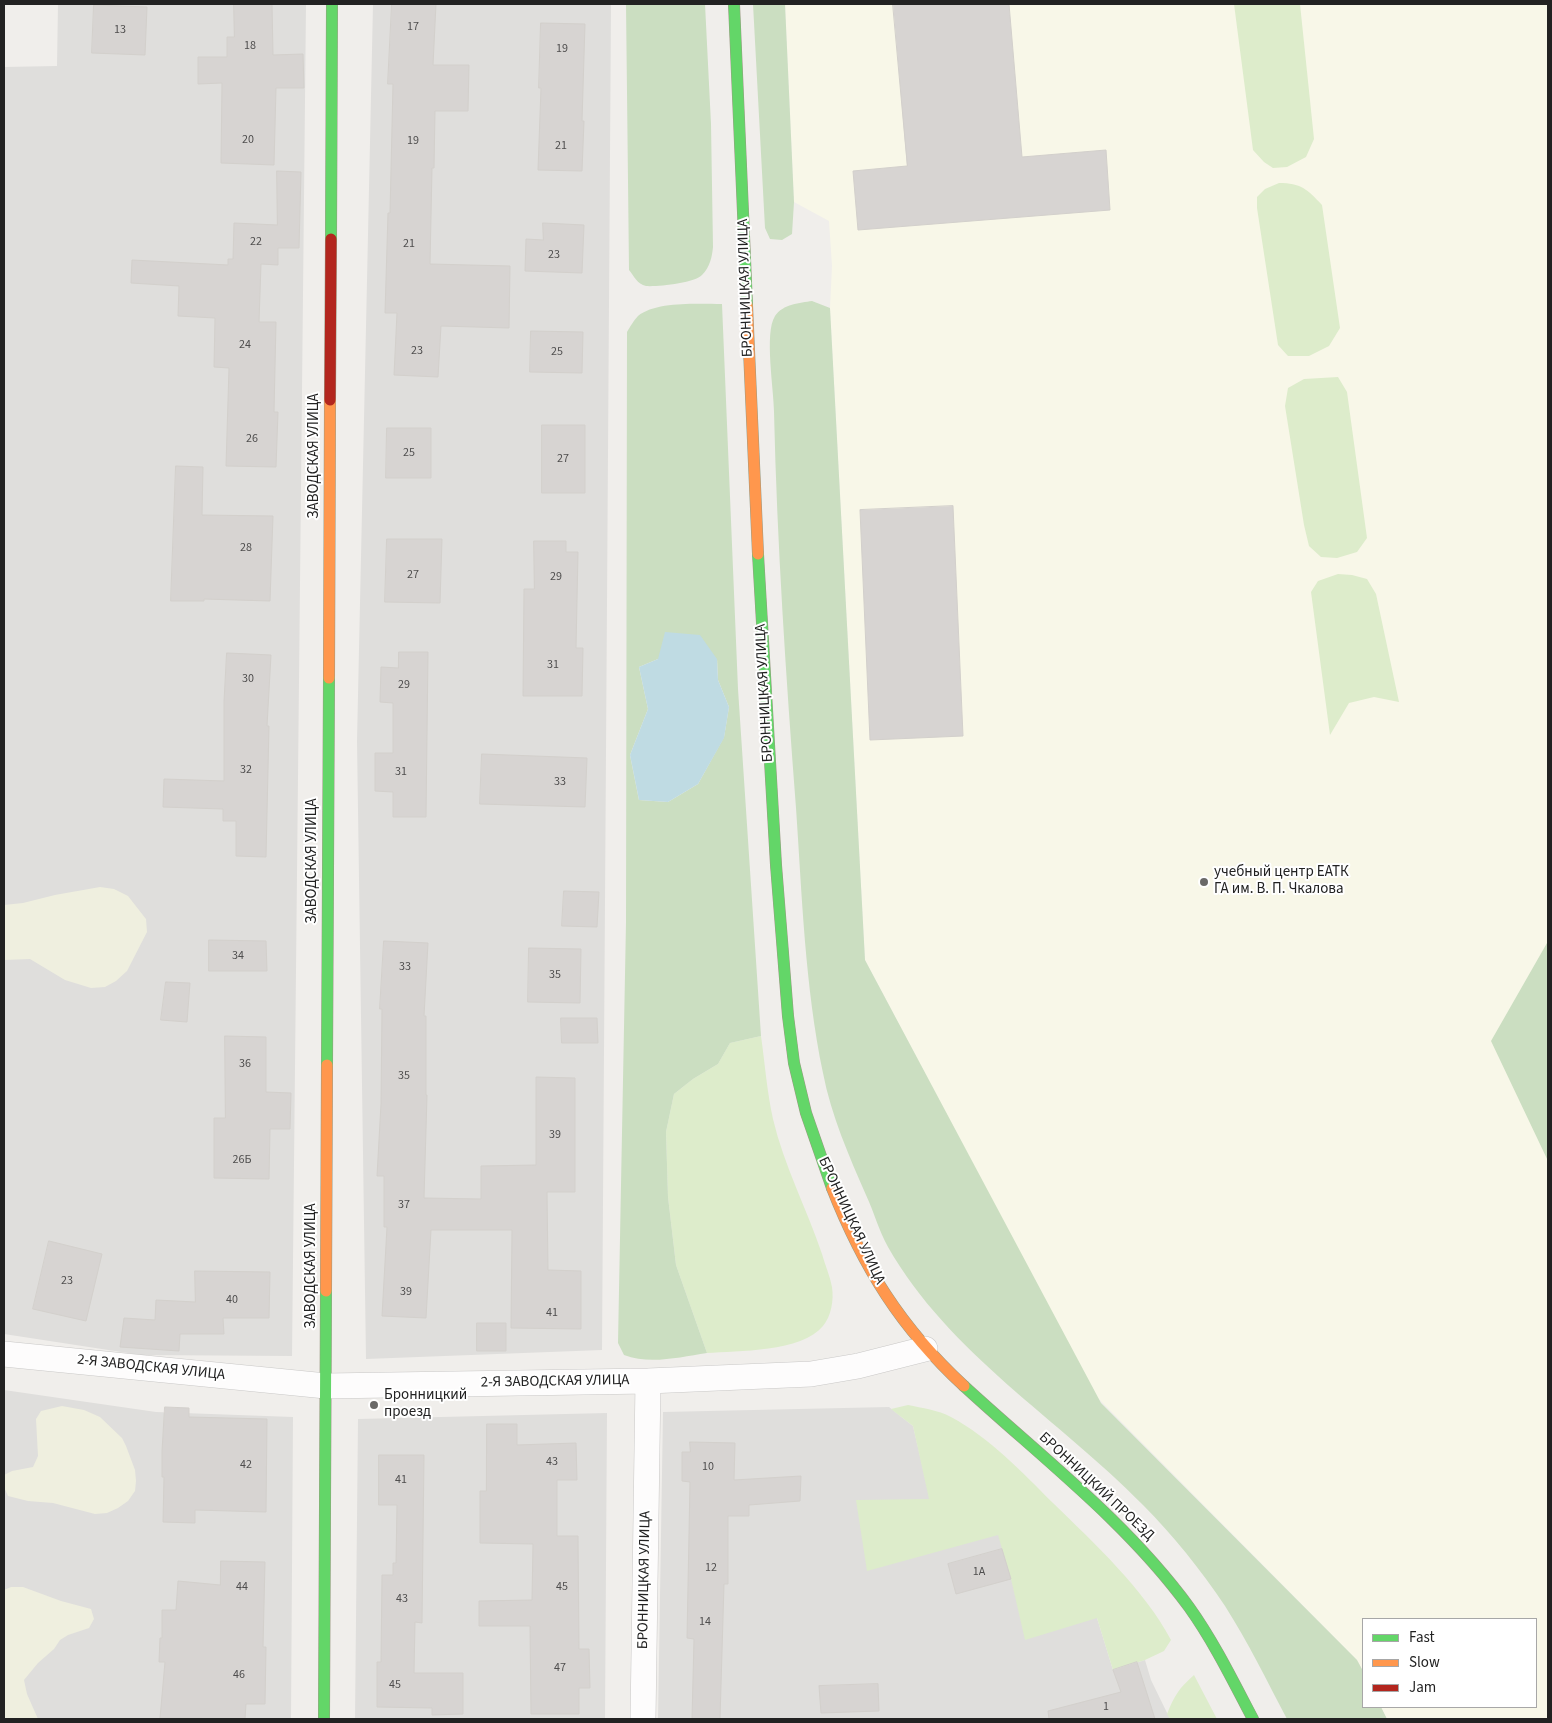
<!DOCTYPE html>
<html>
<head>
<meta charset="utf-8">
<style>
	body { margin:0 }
	#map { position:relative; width:1552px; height:1723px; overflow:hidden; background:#f0eeeb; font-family:"Source Sans 3",sans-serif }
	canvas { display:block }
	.frame { position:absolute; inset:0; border:5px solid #222; pointer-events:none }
	.legend { position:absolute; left:1362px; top:1618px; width:175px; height:90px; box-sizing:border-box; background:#fff; border:1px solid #a7a7a7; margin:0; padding:6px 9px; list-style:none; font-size:15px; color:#222 }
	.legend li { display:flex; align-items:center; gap:10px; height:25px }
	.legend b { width:25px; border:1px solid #a7a7a7 }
</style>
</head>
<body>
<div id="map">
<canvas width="1552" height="1723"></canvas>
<div class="frame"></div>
<ul class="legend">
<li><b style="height:6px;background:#63d668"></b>Fast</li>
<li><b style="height:6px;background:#ff974d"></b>Slow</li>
<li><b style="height:6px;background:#b3261e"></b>Jam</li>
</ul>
</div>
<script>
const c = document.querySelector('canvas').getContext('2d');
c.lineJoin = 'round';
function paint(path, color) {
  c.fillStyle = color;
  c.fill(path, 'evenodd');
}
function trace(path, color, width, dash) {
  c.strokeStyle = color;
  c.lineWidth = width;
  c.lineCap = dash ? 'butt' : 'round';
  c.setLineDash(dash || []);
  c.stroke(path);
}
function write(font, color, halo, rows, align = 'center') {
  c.font = font + ' "Source Sans 3",sans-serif';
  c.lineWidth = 4;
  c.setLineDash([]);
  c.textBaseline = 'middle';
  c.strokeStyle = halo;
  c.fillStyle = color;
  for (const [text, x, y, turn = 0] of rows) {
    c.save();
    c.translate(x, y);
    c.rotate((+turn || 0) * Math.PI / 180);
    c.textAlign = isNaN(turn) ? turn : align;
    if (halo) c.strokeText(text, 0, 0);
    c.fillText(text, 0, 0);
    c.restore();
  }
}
paint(new Path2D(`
	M 58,4 L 306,4 L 292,1356 L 141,1355 L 4,1334 L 4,67 L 57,66 Z
	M 373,4 L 611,4 L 602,1350 L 366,1359 L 357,741 Z
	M 4,1390 L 156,1412 L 293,1417 L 291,1719 L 4,1719 Z
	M 889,1407 L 913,1426 L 930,1499 L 999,1535 L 1097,1618 L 1113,1670 L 1145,1660 L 1151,1680 L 1170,1719 L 658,1719 L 663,1412 Z
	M 607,1413 L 605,1719 L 355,1719 L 358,1419 Z`), '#dfdedc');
paint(new Path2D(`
	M 785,4 L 1548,4 L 1548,1719 L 1387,1719 L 1381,1707 L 1536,1707 L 1536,1619 L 1363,1619 L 1363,1671 L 1357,1660 L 1096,1396 L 865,960 L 830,308 L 832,266 L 829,221 L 794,202 Z`), '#f8f7e8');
paint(new Path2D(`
	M 100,887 L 114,889 L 128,896 L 146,919 L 147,932 L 127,971 L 116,981 L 105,987 L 91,988 L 65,980 L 30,959 L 4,960 L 4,905 L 23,903 L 55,895 Z
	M 62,1406 L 84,1410 L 100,1417 L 122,1438 L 126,1446 L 135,1470 L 136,1481 L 135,1491 L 128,1501 L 118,1508 L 107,1513 L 95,1514 L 53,1503 L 28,1501 L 8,1496 L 4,1487 L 4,1475 L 12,1471 L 33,1467 L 38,1456 L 36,1419 L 41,1411 Z
	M 11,1587 L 23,1587 L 61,1601 L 91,1609 L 94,1619 L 89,1628 L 68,1635 L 60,1640 L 54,1649 L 38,1663 L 24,1680 L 27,1694 L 38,1719 L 4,1719 L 4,1590 Z`), '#efefdf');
paint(new Path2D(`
	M 1234,4 L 1300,4 L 1314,139 L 1306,157 L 1287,167 L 1273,168 L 1264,162 L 1253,150 Z
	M 1279,183 C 1301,183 1307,189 1322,205 L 1340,328 L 1329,346 L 1309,356 L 1288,356 L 1278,345 L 1257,208 L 1257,197 L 1265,189 Z
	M 1338,377 L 1347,392 L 1367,538 L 1357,552 L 1337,558 L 1321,557 L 1309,546 L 1304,525 L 1285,406 L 1288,388 L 1304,379 Z
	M 1338,574 L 1352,575 L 1367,579 L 1376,594 L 1399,702 L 1374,697 L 1349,703 L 1330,735 L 1311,592 L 1318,581 Z
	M 761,1036 C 765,1064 767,1092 773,1119 C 784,1166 807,1209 822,1254 C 825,1265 830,1276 832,1287 C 834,1301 831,1316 823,1326 C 802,1352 737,1351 707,1353 L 676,1265 L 668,1197 L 666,1132 L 674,1094 L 693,1079 L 718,1064 L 730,1043 Z
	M 908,1405 C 922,1408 938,1410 951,1417 C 990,1438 1022,1472 1053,1503 C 1094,1543 1144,1589 1171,1640 L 1164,1651 L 1145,1660 L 1113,1670 L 1097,1618 L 1025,1640 L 1011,1579 L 998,1535 L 867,1571 L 856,1500 L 929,1499 L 913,1426 L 891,1409 Z
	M 1194,1675 L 1217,1719 L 1170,1719 L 1167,1714 C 1174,1696 1180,1687 1194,1675 Z`), '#ddeccb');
paint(new Path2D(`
	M 626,4 L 705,4 L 711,124 L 713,247 C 712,257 710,267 702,275 C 695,283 656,287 646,286 C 637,284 634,276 629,270 Z
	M 753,4 L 785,4 L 794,202 L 792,234 L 782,240 L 770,239 L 765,228 Z
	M 812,301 L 830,308 L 865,960 L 1101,1403 L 1357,1660 L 1363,1671 L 1363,1707 L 1381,1707 L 1387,1719 L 1287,1719 C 1267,1681 1248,1642 1225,1606 C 1201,1570 1173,1535 1143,1505 C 1059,1419 949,1354 888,1247 C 879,1231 874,1212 866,1195 C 849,1156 831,1115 823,1073 C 805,986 802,896 796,808 C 786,676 777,544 774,412 C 774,390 764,333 775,316 C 783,304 800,303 812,301 Z
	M 722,304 L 738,689 L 761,1036 L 730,1043 L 718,1064 L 693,1079 L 674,1094 L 666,1132 L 668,1197 L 676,1265 L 707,1353 C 680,1357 650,1365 624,1355 L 618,1343 L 626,922 L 627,332 C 630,327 634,320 638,316 C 656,301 699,304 722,304 ZM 658,659 L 717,659 L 718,680 L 729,707 L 724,737 L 698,784 L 668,802 L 639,800 L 630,755 L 648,709 L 639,667 Z
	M 1547,943 L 1548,943 L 1548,1161 L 1491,1041 Z`), '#cbdec1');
paint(new Path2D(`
	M 665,632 L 700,635 L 717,659 L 718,680 L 729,707 L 724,738 L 698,784 L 668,802 L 639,800 L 630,755 L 648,709 L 639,667 L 658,659 Z`), '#bfdbe3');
const building = new Path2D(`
	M 234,4 L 272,4 L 273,55 L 303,54 L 304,88 L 276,88 L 274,165 L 221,163 L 222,83 L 198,84 L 198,57 L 227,57 L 227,37 L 234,37 Z
	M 392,4 L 436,4 L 433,65 L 469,65 L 468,111 L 435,111 L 434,168 L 432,168 L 430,264 L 510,266 L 509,328 L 441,326 L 438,377 L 394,375 L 397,313 L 385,313 L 388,213 L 390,213 L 393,84 L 388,84 Z
	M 893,4 L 1009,4 L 1022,157 L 1106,150 L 1110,210 L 858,230 L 853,171 L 907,166 Z
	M 94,5 L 147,7 L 145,55 L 92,53 Z
	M 541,23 L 585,24 L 582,121 L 584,121 L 582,171 L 538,170 L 541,88 L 539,88 Z
	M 277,171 L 301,172 L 299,248 L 278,248 L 278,265 L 261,264 L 259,322 L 276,322 L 274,412 L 278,412 L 276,467 L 226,466 L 229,368 L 214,367 L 215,318 L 178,316 L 179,286 L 131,283 L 132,260 L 228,265 L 228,259 L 233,259 L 234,223 L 277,225 Z
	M 543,223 L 584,225 L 582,273 L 525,271 L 526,239 L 543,240 Z
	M 531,331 L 583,332 L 582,373 L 530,372 Z
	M 542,425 L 585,425 L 585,493 L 542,493 Z
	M 387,428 L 431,428 L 431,478 L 386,478 Z
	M 176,466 L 203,467 L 202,515 L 273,516 L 270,601 L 204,599 L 204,601 L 171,601 Z
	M 953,506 L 963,736 L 870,740 L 860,510 Z
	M 387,539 L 442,539 L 440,603 L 385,602 Z
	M 534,541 L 566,541 L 566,552 L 578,552 L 576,648 L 583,648 L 582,696 L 523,696 L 524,589 L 534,589 Z
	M 399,652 L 428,652 L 426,817 L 393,817 L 393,792 L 375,791 L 375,753 L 393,753 L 393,703 L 380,702 L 381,667 L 398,668 Z
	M 227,653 L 271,655 L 267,726 L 269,726 L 266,857 L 236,856 L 236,821 L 223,821 L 223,809 L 163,807 L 164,779 L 224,781 L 224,702 Z
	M 482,754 L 587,758 L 585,807 L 480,804 Z
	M 564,891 L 599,892 L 597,927 L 562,926 Z
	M 209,940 L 266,941 L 267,971 L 209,971 Z
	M 384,941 L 428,943 L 424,1016 L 426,1016 L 426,1095 L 427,1095 L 424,1198 L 481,1199 L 481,1166 L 536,1165 L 536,1077 L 575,1078 L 575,1192 L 547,1192 L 548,1270 L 581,1271 L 581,1329 L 511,1328 L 512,1230 L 431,1230 L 426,1318 L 382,1316 L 387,1227 L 384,1227 L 384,1176 L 377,1176 L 381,1104 L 382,1009 L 380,1009 Z
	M 529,948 L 581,949 L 580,1003 L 528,1002 Z
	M 166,982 L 190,983 L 187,1022 L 161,1020 Z
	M 561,1018 L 597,1018 L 598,1043 L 562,1043 Z
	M 225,1036 L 266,1037 L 266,1092 L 291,1093 L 290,1129 L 270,1129 L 269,1179 L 214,1178 L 214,1118 L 225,1118 Z
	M 49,1241 L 102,1254 L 86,1321 L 33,1309 Z
	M 195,1271 L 270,1272 L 269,1318 L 223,1318 L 224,1334 L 180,1334 L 179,1351 L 120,1347 L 124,1318 L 155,1320 L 156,1300 L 195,1302 Z
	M 477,1323 L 506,1323 L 506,1351 L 477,1351 Z
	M 165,1407 L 189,1408 L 189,1417 L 267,1419 L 266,1512 L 195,1510 L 195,1523 L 163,1522 L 164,1477 L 162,1477 L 162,1452 Z
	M 487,1424 L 517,1424 L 517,1445 L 576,1443 L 577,1480 L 557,1480 L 557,1536 L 578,1536 L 579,1649 L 589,1649 L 590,1688 L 579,1688 L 579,1714 L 531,1714 L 530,1626 L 479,1626 L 479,1601 L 532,1600 L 533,1544 L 480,1543 L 480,1491 L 486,1491 Z
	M 690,1442 L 735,1443 L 734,1480 L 801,1476 L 800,1501 L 749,1505 L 749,1516 L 728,1516 L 728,1584 L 724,1584 L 720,1719 L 692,1719 L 694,1639 L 687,1638 L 690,1482 L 682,1481 L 682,1452 L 690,1452 Z
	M 379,1455 L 424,1455 L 422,1623 L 415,1622 L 414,1673 L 463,1673 L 463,1714 L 432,1715 L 432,1708 L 377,1707 L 377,1662 L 381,1662 L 382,1575 L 393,1575 L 393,1563 L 396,1563 L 397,1505 L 379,1505 Z
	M 1002,1549 L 1011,1579 L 956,1594 L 948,1564 Z
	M 221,1561 L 265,1562 L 263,1647 L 266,1647 L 265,1704 L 246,1704 L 245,1719 L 160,1718 L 165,1662 L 159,1662 L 160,1638 L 162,1638 L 162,1610 L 176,1610 L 178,1581 L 220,1585 Z
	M 1137,1662 L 1155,1719 L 1049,1719 L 1048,1711 L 1121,1692 L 1113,1670 Z
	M 878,1684 L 879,1711 L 821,1713 L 819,1686 Z`);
paint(building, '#d7d4d2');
trace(building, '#d3d0cc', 1);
const street = new Path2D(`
	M 4,1354 L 326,1386 L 648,1381 L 811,1374 L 858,1366 L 925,1349
	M 643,1719 L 648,1381`);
const fast = new Path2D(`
	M 734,4 L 747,305
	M 331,239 L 332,4
	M 758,554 L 776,865 L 788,1016 L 794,1063 L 806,1113 L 832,1188
	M 327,1065 L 329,678
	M 964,1386 C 1041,1457 1126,1521 1189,1607 C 1214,1642 1233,1681 1253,1719
	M 324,1719 L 326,1291`);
const slow = new Path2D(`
	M 747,305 L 758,554
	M 329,678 L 330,400
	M 832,1188 C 863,1267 901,1328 964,1386
	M 326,1291 L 327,1065`);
const jam = new Path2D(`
	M 330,400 L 331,239`);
trace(street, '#c9c8c7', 26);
trace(fast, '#999a82', 12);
trace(slow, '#999a82', 12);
trace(jam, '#999a82', 12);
trace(street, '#fdfcfc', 25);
trace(fast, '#63d668', 11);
trace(slow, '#ff974d', 11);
trace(jam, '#b3261e', 11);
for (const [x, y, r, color] of [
	[1204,882,5,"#6a6968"],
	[374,1405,5,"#6a6968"]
]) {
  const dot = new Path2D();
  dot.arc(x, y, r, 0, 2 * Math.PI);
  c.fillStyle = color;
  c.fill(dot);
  trace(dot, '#fff', 2);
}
write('12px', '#4f4e4e', null, [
	["17",413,27],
	["13",120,30],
	["18",250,46],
	["19",562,49],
	["20",248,140],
	["19",413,141],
	["21",561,146],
	["22",256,242],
	["21",409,244],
	["23",554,255],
	["24",245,345],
	["23",417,351],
	["25",557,352],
	["26",252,439],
	["25",409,453],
	["27",563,459],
	["28",246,548],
	["27",413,575],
	["29",556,577],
	["31",553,665],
	["30",248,679],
	["29",404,685],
	["32",246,770],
	["31",401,772],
	["33",560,782],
	["34",238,956],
	["33",405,967],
	["35",555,975],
	["36",245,1064],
	["35",404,1076],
	["39",555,1135],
	["26Б",242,1160],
	["37",404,1205],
	["23",67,1281],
	["39",406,1292],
	["40",232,1300],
	["41",552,1313],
	["43",552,1462],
	["42",246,1465],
	["10",708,1467],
	["41",401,1480],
	["12",711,1568],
	["1А",979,1572],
	["44",242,1587],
	["45",562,1587],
	["43",402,1599],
	["14",705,1622],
	["47",560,1668],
	["46",239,1675],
	["45",395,1685],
	["1",1106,1707]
]);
write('15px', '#222', '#fff', [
	["БРОННИЦКАЯ УЛИЦА",746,288,-92],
	["ЗАВОДСКАЯ УЛИЦА",315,456,-90],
	["БРОННИЦКАЯ УЛИЦА",765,693,-93],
	["ЗАВОДСКАЯ УЛИЦА",313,861,-90],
	["БРОННИЦКАЯ УЛИЦА",851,1221,65],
	["ЗАВОДСКАЯ УЛИЦА",312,1266,-90],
	["2-Я ЗАВОДСКАЯ УЛИЦА",151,1368,6],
	["2-Я ЗАВОДСКАЯ УЛИЦА",555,1382,-1],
	["БРОННИЦКИЙ ПРОЕЗД",1096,1487,43],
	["БРОННИЦКАЯ УЛИЦА",645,1580,-89]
]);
write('15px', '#222', '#fff', [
	["учебный центр ЕАТК",1214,873],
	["ГА им. В. П. Чкалова",1214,890],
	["Бронницкий",384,1396],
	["проезд",384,1413]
], 'left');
</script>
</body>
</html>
